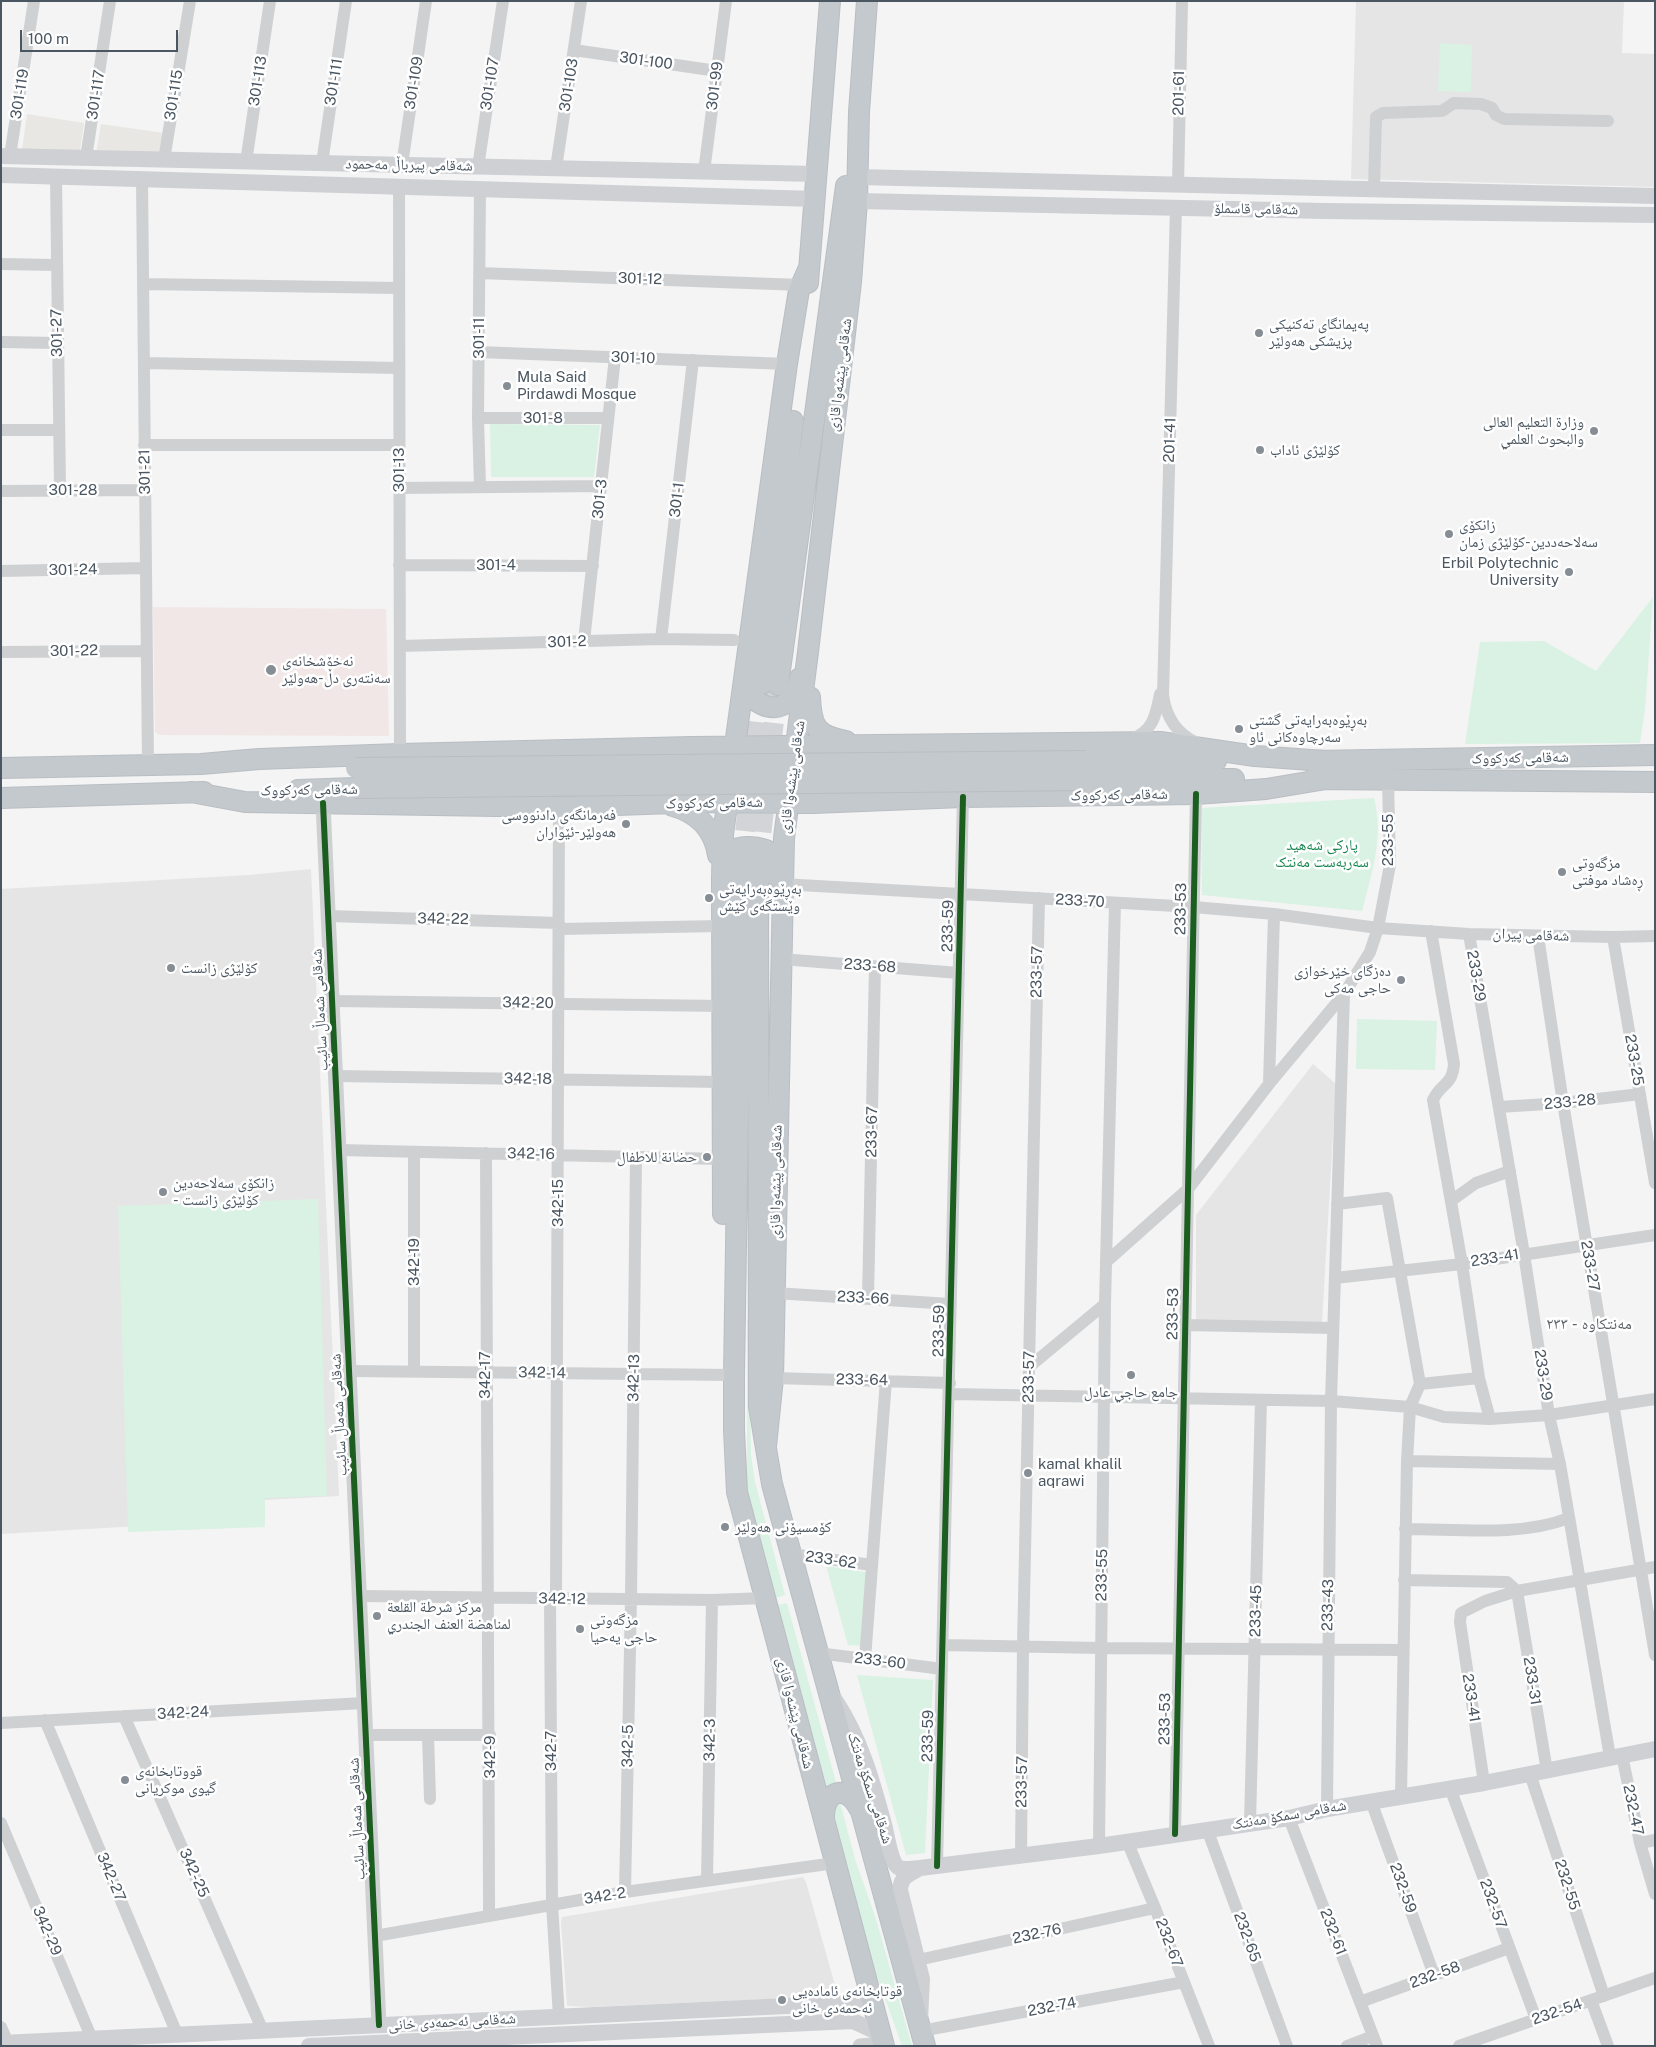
<!DOCTYPE html>
<html>
<head>
<meta charset="utf-8">
<style>
	body { margin:0 }
	#map { position:relative; width:1656px; height:2047px; overflow:hidden; background:#f4f4f4; font-family:"Public Sans",sans-serif }
	canvas { display:block }
	.frame { position:absolute; inset:0; border:2px solid #4a5661; pointer-events:none }
	.scale { position:absolute; left:20px; top:30px; width:158px; height:22px; box-sizing:border-box; border:2px solid #4a5661; border-top:0; padding-left:6px; font-size:15px; line-height:18px; white-space:nowrap; color:#4a5661; -webkit-text-stroke:4px #fff; paint-order:stroke }
</style>
</head>
<body>
<div id="map">
<canvas width="1656" height="2047"></canvas>
<div class="frame"></div>
<div class="scale">100 m</div>
</div>
<script>
const c = document.querySelector('canvas').getContext('2d');
c.lineJoin = 'round';
function paint(path, color) {
  c.fillStyle = color;
  c.fill(path, 'evenodd');
}
function trace(path, color, width, dash) {
  c.strokeStyle = color;
  c.lineWidth = width;
  c.lineCap = dash ? 'butt' : 'round';
  c.setLineDash(dash || []);
  c.stroke(path);
}
function write(font, color, halo, rows, align = 'center') {
  c.font = font + ' "Public Sans","Noto Naskh Arabic",sans-serif';
  c.lineWidth = 5;
  c.setLineDash([]);
  c.textBaseline = 'middle';
  c.strokeStyle = halo;
  c.fillStyle = color;
  for (const [text, x, y, turn = 0] of rows) {
    c.save();
    c.translate(x, y);
    c.rotate((+turn || 0) * Math.PI / 180);
    c.textAlign = isNaN(turn) ? turn : align;
    if (halo) c.strokeText(text, 0, 0);
    c.fillText(text, 0, 0);
    c.restore();
  }
}
paint(new Path2D(`
	M 27,114 L 84,123 L 80,151 L 22,150 Z
	M 101,124 L 164,133 L 160,159 L 96,154 Z`), '#e8e7e3');
paint(new Path2D(`
	M 1356,1 L 1624,1 L 1622,53 L 1655,54 L 1655,187 L 1351,179 Z
	M 311,869 L 339,1496 L 265,1500 L 262,1523 L 122,1527 L 1,1534 L 1,889 L 249,875 Z
	M 1313,1064 L 1336,1084 L 1322,1323 L 1196,1320 L 1196,1215 Z
	M 803,1877 L 806,1882 L 838,1996 L 592,2007 L 567,2006 L 561,1922 L 562,1917 Z`), '#e6e5e6');
paint(new Path2D(`
	M 153,607 L 386,609 L 389,736 L 159,735 L 155,732 Z`), '#f1e7e6');
paint(new Path2D(`
	M 1440,43 L 1472,45 L 1471,92 L 1438,91 Z
	M 490,424 L 600,425 L 594,477 L 491,477 Z
	M 1653,597 L 1645,709 L 1640,743 L 1465,744 L 1480,642 L 1544,641 L 1596,671 Z
	M 1374,798 C 1384,837 1372,873 1362,911 L 1202,895 L 1201,808 Z
	M 1357,1019 L 1437,1021 L 1435,1070 L 1356,1069 Z
	M 318,1199 L 327,1496 L 265,1498 L 265,1527 L 128,1532 L 118,1206 Z
	M 747,1320 L 750,1320 L 750,1408 L 751,1455 L 755,1482 L 785,1595 L 776,1598 L 749,1497 L 747,1483 Z
	M 826,1566 L 870,1573 L 863,1646 L 848,1645 Z
	M 787,1603 L 837,1786 L 827,1789 L 778,1605 Z
	M 857,1675 L 933,1680 L 925,1853 L 906,1855 Z
	M 837,1803 L 841,1806 L 855,1859 L 876,1919 L 912,2046 L 902,2046 L 873,1965 L 831,1807 Z`), '#d9f2e3');
trace(new Path2D(`
	M 742,861 L 761,686
	M 758,862 L 778,685`), '#d2d4d7', 20, [20, 10]);
const trunk = new Path2D(`
	M 808,283 L 830,1
	M 748,675 C 742,702 777,720 793,696 C 797,691 799,684 800,678
	M 762,684 L 793,421
	M 778,685 L 846,186
	M 810,697 C 811,726 816,736 846,741
	M 733,760 L 787,364 L 799,290 L 808,270
	M 1086,761 L 1216,761
	M 1313,761 L 1655,755
	M 1,768 L 201,764 L 259,759 L 400,754 L 692,747 L 1160,742 L 1255,756 L 1325,761
	M 1313,779 L 1655,782
	M 1086,780 L 1234,779
	M 298,790 L 355,788
	M 191,792 L 245,802 L 559,807 L 703,802 L 813,803 L 963,797 L 1196,794 L 1266,789 L 1326,779
	M 1,798 L 204,792
	M 673,806 C 698,813 714,829 718,855
	M 727,858 C 733,844 753,846 766,850 L 774,858 L 775,875
	M 742,861 L 734,1375 L 734,1430 L 737,1492 L 884,2046
	M 758,862 L 759,1407 L 772,1484 L 925,2046
	M 723,1214 L 722,879 L 723,834 L 729,791
	M 766,1446 L 773,1378 L 784,838 L 808,652 L 851,282 L 857,201 L 859,112 L 867,1
	M 824,1820 C 822,1792 845,1782 859,1808`);
trace(trunk, '#b9bec3', 22);
trace(new Path2D(`
	M 574,50 L 717,71
	M 10,156 L 34,1
	M 86,158 L 110,1
	M 164,160 L 190,1
	M 246,162 L 270,1
	M 322,163 L 346,1
	M 402,165 L 426,1
	M 478,167 L 503,1
	M 556,168 L 581,1
	M 704,172 L 726,1
	M 56,176 L 60,490
	M 142,179 L 148,765
	M 1178,185 L 1182,1
	M 399,186 L 400,754
	M 1374,189 L 1376,117 L 1383,113 L 1442,111 L 1454,103 L 1481,104 L 1492,108 L 1496,115 L 1504,119 L 1608,121
	M 1176,207 L 1163,695 C 1166,717 1177,734 1197,743
	M 1,264 L 56,265
	M 479,273 L 801,285
	M 143,284 L 398,288
	M 1,342 L 57,343
	M 479,352 L 787,364
	M 144,363 L 399,368
	M 478,418 L 607,418
	M 1,430 L 59,430
	M 144,445 L 399,445
	M 480,487 L 478,418 L 480,189
	M 399,488 L 601,486
	M 1,491 L 145,490
	M 399,565 L 593,566
	M 1,571 L 146,568
	M 661,639 L 693,360
	M 584,641 L 615,357
	M 400,646 L 661,639 L 734,640
	M 1,652 L 147,651
	M 1131,739 C 1153,732 1156,715 1160,694
	M 781,884 L 1194,907 L 1274,914 L 1378,928 L 1469,934 L 1613,937 L 1655,936
	M 328,916 L 559,923
	M 559,929 L 721,926
	M 1431,931 L 1454,1064 C 1452,1087 1441,1082 1433,1100 L 1462,1264 L 1479,1378 L 1490,1419
	M 1469,934 L 1524,1254 L 1549,1415 L 1560,1464 L 1610,1757
	M 1538,936 L 1563,1103 L 1655,1655
	M 1613,937 L 1655,1183
	M 781,959 L 959,973
	M 332,1001 L 723,1006
	M 336,1076 L 721,1082
	M 1269,1084 L 1274,914
	M 1499,1107 L 1563,1103 L 1640,1094
	M 339,1150 L 722,1159
	M 414,1152 L 414,1371
	M 486,1153 C 485,1408 490,1662 489,1916
	M 1451,1201 L 1476,1183 L 1510,1171
	M 1337,1204 L 1387,1198 L 1420,1384 L 1410,1407 L 1407,1461 L 1401,1796
	M 1106,1262 L 1188,1189 L 1269,1084 L 1344,994 L 1370,952 L 1378,928 L 1390,865 L 1388,781
	M 1335,1278 L 1462,1264 L 1655,1235
	M 774,1293 L 951,1304
	M 868,1298 L 875,967
	M 1185,1325 L 1333,1328
	M 1029,1367 L 1105,1304
	M 349,1371 L 734,1375
	M 773,1378 L 950,1383
	M 1420,1384 L 1479,1378
	M 950,1394 L 1331,1401 L 1410,1407 L 1444,1417 L 1490,1419 L 1549,1415 L 1655,1399
	M 1407,1461 L 1560,1464
	M 1405,1529 C 1458,1529 1520,1537 1569,1518
	M 791,1554 L 872,1565
	M 1404,1580 L 1507,1582 L 1517,1591
	M 1517,1591 L 1547,1771
	M 360,1596 L 712,1600 L 765,1598
	M 550,1598 L 552,1904 L 559,2017
	M 556,1598 L 559,807
	M 943,1645 L 1101,1648 L 1402,1650
	M 818,1653 L 942,1669
	M 865,1659 L 886,1380
	M 124,1716 L 263,2031
	M 45,1720 L 177,2034
	M 1,1723 L 364,1703
	M 366,1735 L 490,1735
	M 428,1735 L 430,1799
	M 1622,1755 L 1640,1843 L 1655,1894
	M 1530,1774 L 1604,1996
	M 1484,1783 L 1460,1622 L 1461,1613 L 1485,1601 L 1517,1591 L 1655,1567
	M 1450,1788 L 1536,2019
	M 1371,1801 L 1434,1975
	M 1327,1809 L 1331,1401 L 1344,994
	M 1289,1818 L 1377,2046
	M 1,1823 L 92,2039
	M 1250,1823 L 1261,1400
	M 1207,1829 L 1287,2046
	M 1175,1834 L 1196,794
	M 1127,1841 L 1155,1908 L 1209,2046
	M 1640,1843 L 1655,1840
	M 1099,1846 L 1105,1304 L 1115,903
	M 1021,1856 L 1023,1646 L 1039,898
	M 937,1866 L 963,797
	M 707,1880 L 712,1600
	M 625,1892 L 631,1599 L 636,1157
	M 375,1936 L 625,1892 L 835,1863
	M 918,1960 L 1155,1908
	M 1591,2000 L 1608,2046
	M 1360,2002 L 1509,1948
	M 1,2027 L 8,2043
	M 921,2031 L 1184,1982
	M 1347,2046 L 1373,2036
	M 1459,2046 L 1655,1978`), '#ced0d2', 12);
trace(new Path2D(`
	M 323,803 L 379,2025
	M 860,2046 L 884,2044`), '#ced0d2', 15);
trace(new Path2D(`
	M 1,156 L 817,174
	M 1,175 L 815,199
	M 857,177 L 1655,196
	M 857,201 L 1325,211 L 1655,215
	M 835,1700 C 861,1739 873,1783 885,1828 C 887,1837 891,1862 898,1867 C 903,1871 914,1868 920,1868 L 1099,1846 L 1289,1818 L 1327,1809 L 1484,1783 L 1655,1749
	M 920,1868 C 909,1874 901,1876 900,1890 L 922,1979 L 920,2020
	M 1,2043 L 872,2002
	M 309,2046 L 853,2021 L 881,2034`), '#ced0d4', 16);
trace(trunk, '#c4c9cd', 20);
const trunkBridge = new Path2D(`
	M 356,768 L 1086,761
	M 355,788 L 1086,780`);
trace(trunkBridge, '#b9bec3', 22, []);
trace(trunkBridge, '#c4c9cd', 20);
trace(new Path2D(`
	M 323,803 L 379,2025
	M 1175,1834 L 1196,794
	M 937,1866 L 963,797`), '#1b5e20', 6);
for (const [x, y, r, color] of [
	[1259,333,5,"#868d94"],
	[507,386,5,"#868d94"],
	[1594,431,5,"#868d94"],
	[1260,450,5,"#868d94"],
	[1449,534,5,"#868d94"],
	[1569,572,5,"#868d94"],
	[271,670,6,"#868d94"],
	[1239,729,5,"#868d94"],
	[626,824,5,"#868d94"],
	[1562,872,5,"#868d94"],
	[709,898,5,"#868d94"],
	[171,968,5,"#868d94"],
	[1401,980,5,"#868d94"],
	[707,1157,5,"#868d94"],
	[163,1192,5,"#868d94"],
	[1131,1375,5,"#868d94"],
	[1028,1473,5,"#868d94"],
	[725,1527,5,"#868d94"],
	[377,1616,5,"#868d94"],
	[580,1629,5,"#868d94"],
	[125,1780,5,"#868d94"],
	[782,2000,5,"#868d94"]
]) {
  const dot = new Path2D();
  dot.arc(x, y, r, 0, 2 * Math.PI);
  c.fillStyle = color;
  c.fill(dot);
  trace(dot, '#fff', 2);
}
write('15px', '#4a5661', '#fff', [
	["301-100",646,61,8],
	["301-113",258,81,-81],
	["301-111",334,82,-81],
	["301-109",414,83,-81],
	["301-107",490,84,-81],
	["301-103",569,85,-81],
	["301-99",715,86,-83],
	["201-61",1179,93,-89],
	["301-119",20,94,-81],
	["301-117",96,95,-81],
	["301-115",174,95,-81],
	["شەقامی پیرباڵ مەحمود",409,165,1],
	["شەقامی قاسملۆ",1256,209,1],
	["301-12",640,279,2],
	["301-27",57,333,-91],
	["301-11",479,338,-90],
	["301-10",633,358,2],
	["شەقامی پێشەوا قازی",840,375,-83],
	["301-8",543,418],
	["201-41",1170,440,-88],
	["301-13",399,470,-90],
	["301-21",145,472,-91],
	["301-28",73,490],
	["301-3",600,499,-84],
	["301-1",677,500,-83],
	["301-4",496,565],
	["301-24",73,570,-1],
	["301-2",567,642,-2],
	["301-22",74,651,-1],
	["شەقامی کەرکووک",1520,758,-1],
	["شەقامی پێشەوا قازی",792,777,-82],
	["شەقامی کەرکووک",309,790,-1],
	["شەقامی کەرکووک",1119,795,-1],
	["شەقامی کەرکووک",714,803,-1],
	["233-55",1388,840,-90],
	["233-70",1080,901,3],
	["233-53",1181,909,-89],
	["342-22",443,919,1],
	["233-59",948,926,-89],
	["شەقامی پیران",1531,935,2],
	["233-68",870,966,4],
	["233-57",1037,972,-89],
	["233-29",1476,976,80],
	["342-20",528,1003,1],
	["شەقامی شەماڵ سائیب",320,1010,-93],
	["233-25",1634,1060,80],
	["342-18",528,1079,1],
	["233-28",1570,1102,-6],
	["233-67",872,1132,-89],
	["342-16",531,1154,1],
	["شەقامی پێشەوا قازی",776,1182,-89],
	["342-15",558,1203,-90],
	["233-41",1495,1258,-9],
	["342-19",414,1262,-90],
	["233-27",1590,1266,80],
	["233-66",863,1298,3],
	["233-53",1173,1314,-89],
	["233-59",939,1331,-89],
	["342-14",542,1373,1],
	["342-17",485,1375,-90],
	["233-29",1543,1375,81],
	["233-57",1029,1377,-89],
	["342-13",634,1378,-89],
	["233-64",862,1380,1],
	["شەقامی شەماڵ سائیب",339,1415,-93],
	["233-62",831,1560,8],
	["233-55",1102,1575,-89],
	["342-12",562,1599,1],
	["233-43",1328,1605,-89],
	["233-45",1256,1611,-89],
	["233-60",880,1661,7],
	["233-31",1532,1681,81],
	["233-41",1471,1698,81],
	["342-24",183,1713,-3],
	["شەقامی پێشەوا قازی",795,1713,76],
	["233-53",1165,1719,-89],
	["233-59",928,1736,-89],
	["342-3",710,1740,-89],
	["342-5",628,1746,-89],
	["342-7",551,1751,-90],
	["342-9",490,1757,-90],
	["233-57",1022,1782,-89],
	["شەقامی سمکۆ مەنتک",870,1788,72],
	["232-47",1633,1810,78],
	["شەقامی سمکۆ مەنتک",1289,1815,-10],
	["شەقامی شەماڵ سائیب",357,1819,-93],
	["342-25",194,1873,66],
	["342-27",111,1877,67],
	["232-55",1567,1885,72],
	["232-59",1403,1888,70],
	["342-2",605,1896,-9],
	["232-57",1493,1904,70],
	["342-29",47,1931,67],
	["232-61",1333,1932,69],
	["232-76",1037,1934,-12],
	["232-65",1247,1937,70],
	["232-67",1169,1943,69],
	["232-58",1435,1975,-20],
	["232-74",1052,2007,-11],
	["232-54",1557,2012,-19],
	["شەقامی ئەحمەدی خانی",452,2022,-3]
]);
write('15px', '#4a5661', '#fff', [
	["پەیمانگای تەکنیکی",1269,324],
	["پزیشکی هەولێر",1269,341],
	["Mula Said",517,377],
	["Pirdawdi Mosque",517,394],
	["وزارة التعليم العالى",1584,422,"right"],
	["والبحوث العلمي",1584,439,"right"],
	["کۆلێژی ئاداب",1270,450],
	["زانکۆی",1459,525],
	["سەلاحەددین-کۆلێژی زمان",1459,542],
	["Erbil Polytechnic",1559,563,"right"],
	["University",1559,580,"right"],
	["نەخۆشخانەی",282,661],
	["سەنتەری دڵ-هەولێر",282,678],
	["بەڕێوەبەرایەتی گشتی",1249,720],
	["سەرچاوەکانی ئاو",1249,737],
	["فه‌رمانگه‌ی دادنووسی",616,815,"right"],
	["هه‌ولێر-ئێواران",616,832,"right"],
	["مزگەوتی",1572,863],
	["ڕەشاد موفتی",1572,880],
	["بەڕێوەبەرایەتی",719,889],
	["وێستگەی کێش",719,906],
	["کۆلێژی زانست",181,968],
	["دەزگای خێرخوازی",1391,971,"right"],
	["حاجی مەکی",1391,988,"right"],
	["حضانة للاطفال",697,1157,"right"],
	["زانکۆی سەلاحەدین",173,1183],
	["- کۆلێژی زانست",173,1200],
	["جامع حاجي عادل",1131,1392,"center"],
	["kamal khalil",1038,1464],
	["aqrawi",1038,1481],
	["کۆمسیۆنی هەولێر",735,1527],
	["مركز شرطة القلعة",387,1607],
	["لمناهضة العنف الجندري",387,1624],
	["مزگەوتی",590,1620],
	["حاجی یەحیا",590,1637],
	["قووتابخانەی",135,1771],
	["گيوی موكريانی",135,1788],
	["قوتابخانەی ئامادەیی",792,1991],
	["ئەحمەدی خانی",792,2008]
], 'left');
write('15px', '#17864f', '#fff', [
	["پارکی شەهید",1322,845],
	["سەربەست مەنتک",1322,862]
]);
write('16px', '#5f6368', '#fff', [
	["مەنتکاوە - ٢٣٣",1589,1324]
]);
</script>
</body>
</html>
